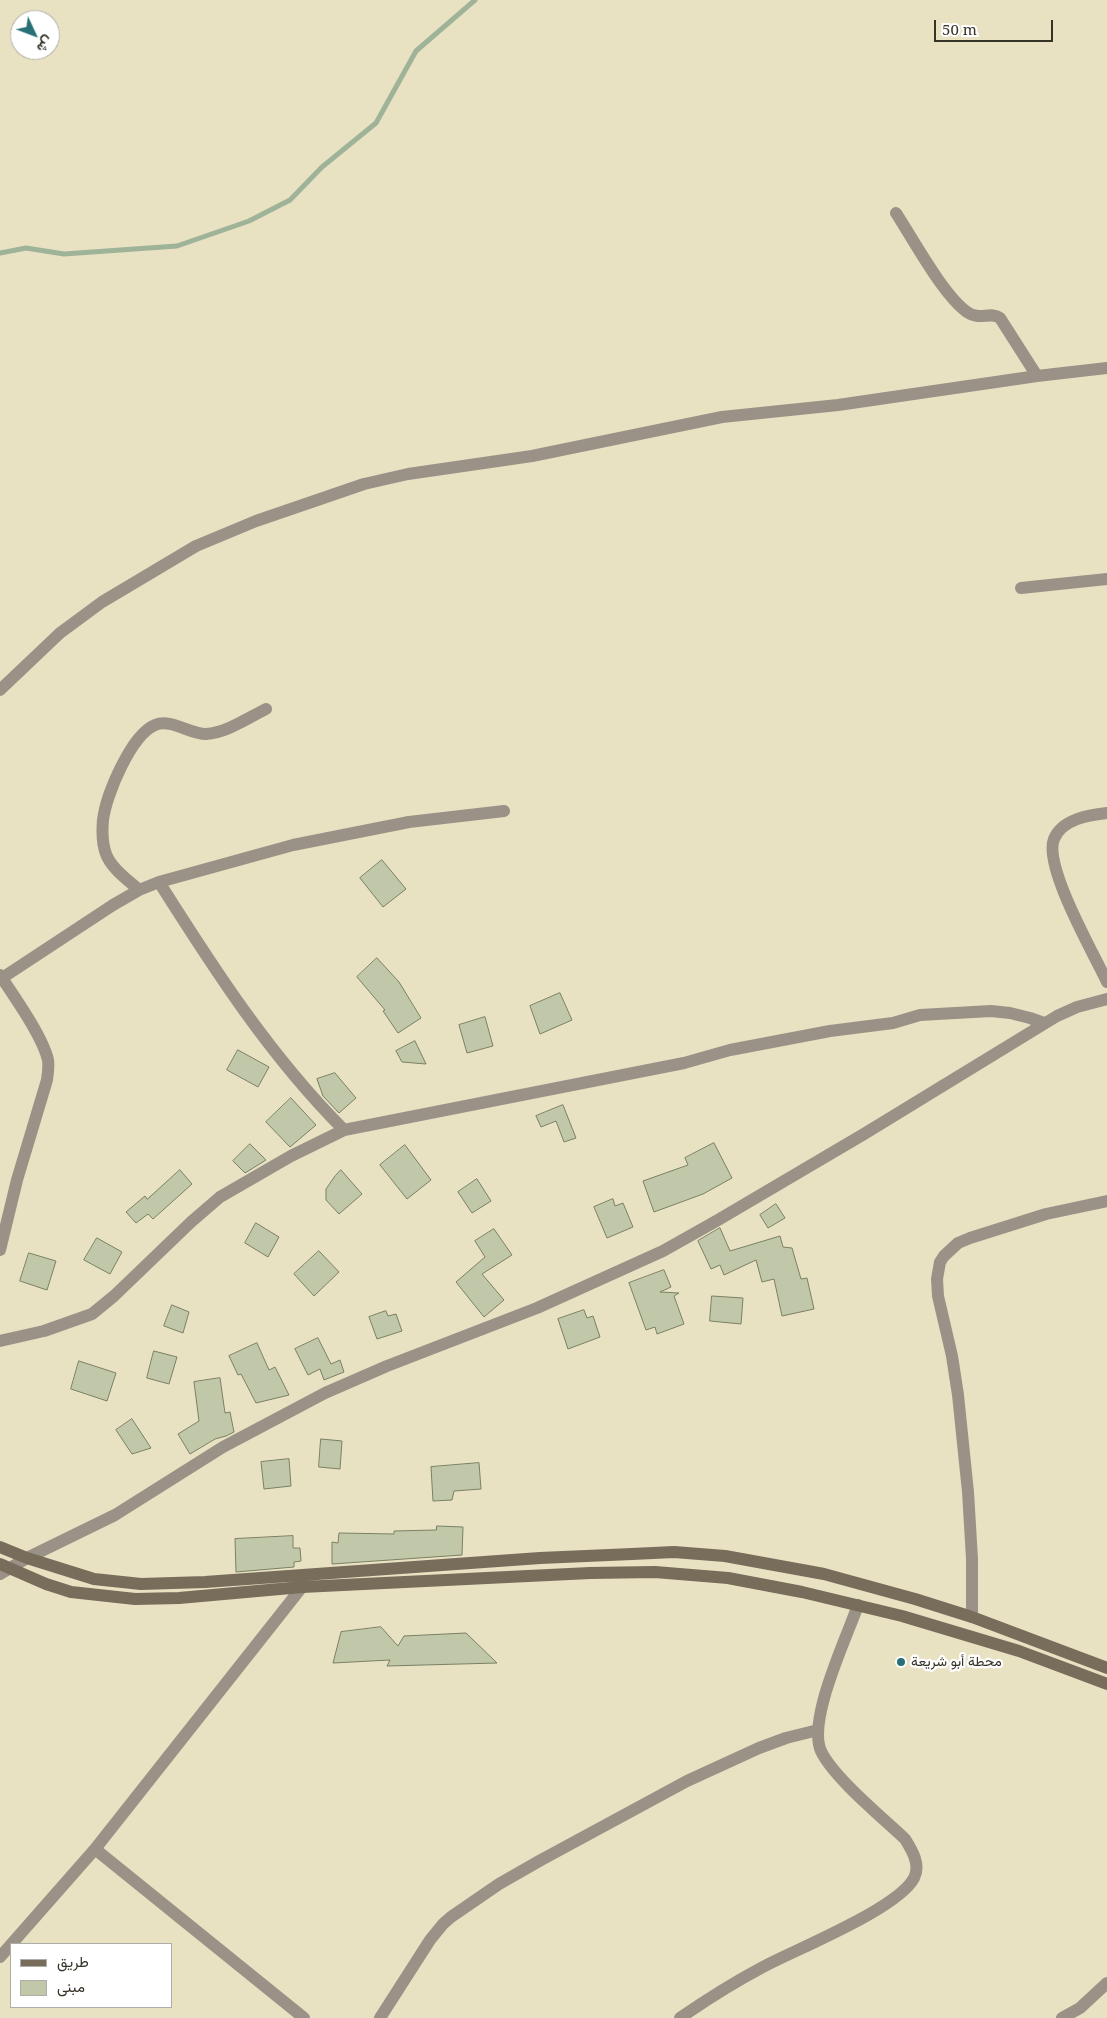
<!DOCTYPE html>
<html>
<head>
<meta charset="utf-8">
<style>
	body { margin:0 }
	#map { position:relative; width:1107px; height:2018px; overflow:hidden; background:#e8e1c2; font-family:"Noto Serif",Vazirmatn,serif }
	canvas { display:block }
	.legend { position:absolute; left:10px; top:1943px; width:162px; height:65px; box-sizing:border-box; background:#fff; border:1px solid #aeada8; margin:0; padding:6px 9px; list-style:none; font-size:15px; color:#353226 }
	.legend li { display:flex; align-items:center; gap:10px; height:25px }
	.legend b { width:25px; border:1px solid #aeada8 }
	.north { position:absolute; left:10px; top:10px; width:50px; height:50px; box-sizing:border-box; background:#fff; border:1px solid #aeada8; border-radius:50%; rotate:133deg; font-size:14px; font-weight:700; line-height:20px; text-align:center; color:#353226 }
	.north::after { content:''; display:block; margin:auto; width:18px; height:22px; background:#267076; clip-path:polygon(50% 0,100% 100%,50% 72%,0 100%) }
	.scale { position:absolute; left:934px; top:20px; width:119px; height:22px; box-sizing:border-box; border:2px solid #353226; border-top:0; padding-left:6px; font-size:15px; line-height:18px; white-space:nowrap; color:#353226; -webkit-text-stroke:4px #fff; paint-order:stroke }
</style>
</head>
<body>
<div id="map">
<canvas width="1107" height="2018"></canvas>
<ul class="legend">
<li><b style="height:6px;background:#786c5b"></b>طريق</li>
<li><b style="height:14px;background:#c1c8aa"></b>مبنى</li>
</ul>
<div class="north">ش</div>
<div class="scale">50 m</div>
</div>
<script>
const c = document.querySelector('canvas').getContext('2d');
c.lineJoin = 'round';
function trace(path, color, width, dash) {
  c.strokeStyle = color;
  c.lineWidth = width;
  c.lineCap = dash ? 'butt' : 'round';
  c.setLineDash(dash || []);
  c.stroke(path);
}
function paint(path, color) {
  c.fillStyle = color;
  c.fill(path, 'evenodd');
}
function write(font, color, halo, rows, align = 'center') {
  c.font = font + ' "Noto Serif",Vazirmatn,serif';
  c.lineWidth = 4.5;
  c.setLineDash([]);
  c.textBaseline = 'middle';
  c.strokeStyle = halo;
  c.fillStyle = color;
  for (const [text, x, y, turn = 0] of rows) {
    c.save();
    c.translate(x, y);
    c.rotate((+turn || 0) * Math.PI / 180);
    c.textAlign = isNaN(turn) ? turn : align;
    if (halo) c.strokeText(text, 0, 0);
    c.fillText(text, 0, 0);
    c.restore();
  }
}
trace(new Path2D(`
	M 0,253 L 26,248 L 64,254 L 177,246 L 249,221 L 290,200 L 322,167 L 376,123 L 416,51 L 475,0`), '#9eb398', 5);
const building = new Path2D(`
	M 382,860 L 406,889 L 383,907 L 360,878 Z
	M 377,958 L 399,982 L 421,1018 L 398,1033 L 383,1011 L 385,1010 L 357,977 Z
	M 560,993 L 572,1020 L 540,1034 L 530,1006 Z
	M 485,1017 L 493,1046 L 467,1053 L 459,1025 Z
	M 415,1041 L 426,1064 L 402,1062 L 396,1051 Z
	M 238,1050 L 269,1067 L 258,1087 L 227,1070 Z
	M 335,1073 L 356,1098 L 339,1113 L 323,1096 L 317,1079 Z
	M 291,1098 L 316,1125 L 290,1147 L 266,1122 Z
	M 563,1105 L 576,1138 L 564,1142 L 556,1121 L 541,1127 L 536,1116 Z
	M 714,1143 L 732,1178 L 703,1194 L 654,1212 L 643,1181 L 688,1165 L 685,1158 Z
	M 250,1144 L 266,1160 L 245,1173 L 233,1161 Z
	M 405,1145 L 431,1180 L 407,1199 L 380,1165 Z
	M 180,1170 L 192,1184 L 153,1219 L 148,1214 L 136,1223 L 126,1212 L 145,1196 L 147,1199 Z
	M 341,1170 L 362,1194 L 339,1214 L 326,1200 L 326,1189 L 335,1176 Z
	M 477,1179 L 491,1201 L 472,1213 L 458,1192 Z
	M 613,1199 L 615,1206 L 623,1203 L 633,1227 L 607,1238 L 594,1207 Z
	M 776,1204 L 785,1218 L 768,1228 L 760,1215 Z
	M 256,1223 L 279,1237 L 268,1257 L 245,1243 Z
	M 720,1228 L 730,1251 L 780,1236 L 783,1247 L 792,1248 L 801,1279 L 807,1278 L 814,1309 L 782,1316 L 774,1279 L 762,1282 L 756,1260 L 724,1275 L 720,1265 L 711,1269 L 698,1241 Z
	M 494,1229 L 512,1255 L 482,1274 L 504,1300 L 484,1317 L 456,1282 L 485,1257 L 475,1241 Z
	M 97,1238 L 122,1252 L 110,1274 L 84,1260 Z
	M 319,1251 L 339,1272 L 314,1296 L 294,1274 Z
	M 29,1253 L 56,1261 L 47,1290 L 20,1281 Z
	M 664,1270 L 671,1287 L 660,1292 L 679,1293 L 674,1296 L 684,1324 L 657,1334 L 655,1327 L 646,1330 L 629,1283 Z
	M 712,1296 L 743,1298 L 741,1324 L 710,1321 Z
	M 172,1305 L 189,1312 L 183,1333 L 164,1326 Z
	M 584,1310 L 587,1318 L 593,1316 L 600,1337 L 568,1349 L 558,1319 Z
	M 386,1311 L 388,1316 L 396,1314 L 402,1331 L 377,1339 L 369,1317 Z
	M 318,1338 L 331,1364 L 340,1360 L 344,1372 L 324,1380 L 320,1369 L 308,1375 L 295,1349 Z
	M 257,1343 L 269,1370 L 275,1367 L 289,1395 L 256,1403 L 241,1374 L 238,1375 L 229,1356 Z
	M 154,1351 L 177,1357 L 169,1384 L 147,1378 Z
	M 79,1361 L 116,1373 L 107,1401 L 71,1389 Z
	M 220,1378 L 225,1413 L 230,1412 L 234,1432 L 226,1436 L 215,1439 L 190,1454 L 178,1434 L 199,1421 L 194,1382 Z
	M 132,1419 L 151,1448 L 132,1454 L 116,1430 Z
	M 321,1439 L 342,1441 L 340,1469 L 319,1467 Z
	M 289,1459 L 291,1486 L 264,1489 L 261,1462 Z
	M 479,1463 L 481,1489 L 454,1491 L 452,1500 L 433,1501 L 431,1467 Z
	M 437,1526 L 463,1527 L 462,1555 L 332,1564 L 332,1542 L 338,1543 L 339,1533 L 394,1534 L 394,1531 L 436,1530 Z
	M 293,1536 L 293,1548 L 300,1548 L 301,1561 L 294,1562 L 294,1567 L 236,1572 L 235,1539 Z
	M 381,1627 L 398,1646 L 404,1636 L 466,1633 L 497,1663 L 387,1666 L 390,1660 L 333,1663 L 341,1632 Z`);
paint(building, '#c1c8aa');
trace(building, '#7a8064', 1);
trace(new Path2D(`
	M 896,213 C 913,239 943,295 967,312 C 979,321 991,311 1000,318 L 1037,376
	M 1021,588 L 1107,579
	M 0,690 L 60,633 L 102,602 L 196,546 L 256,521 L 364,484 L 408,474 L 532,456 L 722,417 L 838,405 L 1037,376 L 1107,368
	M 1107,813 C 1089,815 1062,819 1054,839 C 1043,866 1094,954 1107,982
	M 159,882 C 214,969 270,1056 344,1130
	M 139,890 C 128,880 111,868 106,854 C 102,843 102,831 103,820 C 106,795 131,735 155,725 C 171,718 189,734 206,734 C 226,733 248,718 266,709
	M 0,975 C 14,996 43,1037 48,1060 C 49,1067 48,1073 47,1080 L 17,1180 L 0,1250
	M 2,978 L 113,905 L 139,890 L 159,882 L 293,845 L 409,822 L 504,811
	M 0,1341 L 44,1331 L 92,1314 L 114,1296 L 191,1222 L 220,1197 L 291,1156 L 344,1130 L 684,1063 L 730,1050 L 830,1031 L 893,1023 L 920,1015 L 991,1011 L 1010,1013 L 1030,1018 L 1044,1023
	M 0,1574 L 27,1558 L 115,1515 L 223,1447 L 325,1393 L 387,1366 L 537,1308 L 663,1251 L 718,1220 L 864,1134 L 1057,1016 L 1077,1007 L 1107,999
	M 972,1617 L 972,1559 L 968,1492 L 958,1395 L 952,1356 L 938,1296 L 937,1279 L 940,1262 L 944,1256 L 958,1243 L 970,1238 L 1046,1214 L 1107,1201
	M 95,1849 L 304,2018
	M 0,1957 L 95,1849 L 302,1587
	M 380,2018 L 430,1940 L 443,1924 L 451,1917 L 499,1884 L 541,1860 L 687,1781 L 759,1748 L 786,1738 L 818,1730
	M 680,2018 C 706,2000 733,1983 761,1968 C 794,1950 898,1909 914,1878 C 921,1865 912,1850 905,1839 C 883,1818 833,1777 821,1751 C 807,1720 847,1637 858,1605
	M 1062,2018 L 1080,2008 L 1107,1983`), '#9a9286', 12);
trace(new Path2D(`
	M 0,1547 L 27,1558 L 94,1579 L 141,1584 L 205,1582 L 540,1558 L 632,1554 L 674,1552 L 725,1556 L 824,1574 L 915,1599 L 972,1617 L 1107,1668
	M 0,1564 L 46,1584 L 71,1592 L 135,1599 L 179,1598 L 302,1587 L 590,1573 L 655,1572 L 728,1578 L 802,1592 L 902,1616 L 1019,1651 L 1107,1684`), '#786c5b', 12);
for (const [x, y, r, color] of [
	[901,1662,5,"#267076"]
]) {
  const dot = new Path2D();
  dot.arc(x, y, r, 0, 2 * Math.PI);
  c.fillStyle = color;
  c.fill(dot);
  trace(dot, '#fff', 2);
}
write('14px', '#353226', '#fff', [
	["محطة أبو شريعة",911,1662]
], 'left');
</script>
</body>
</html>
